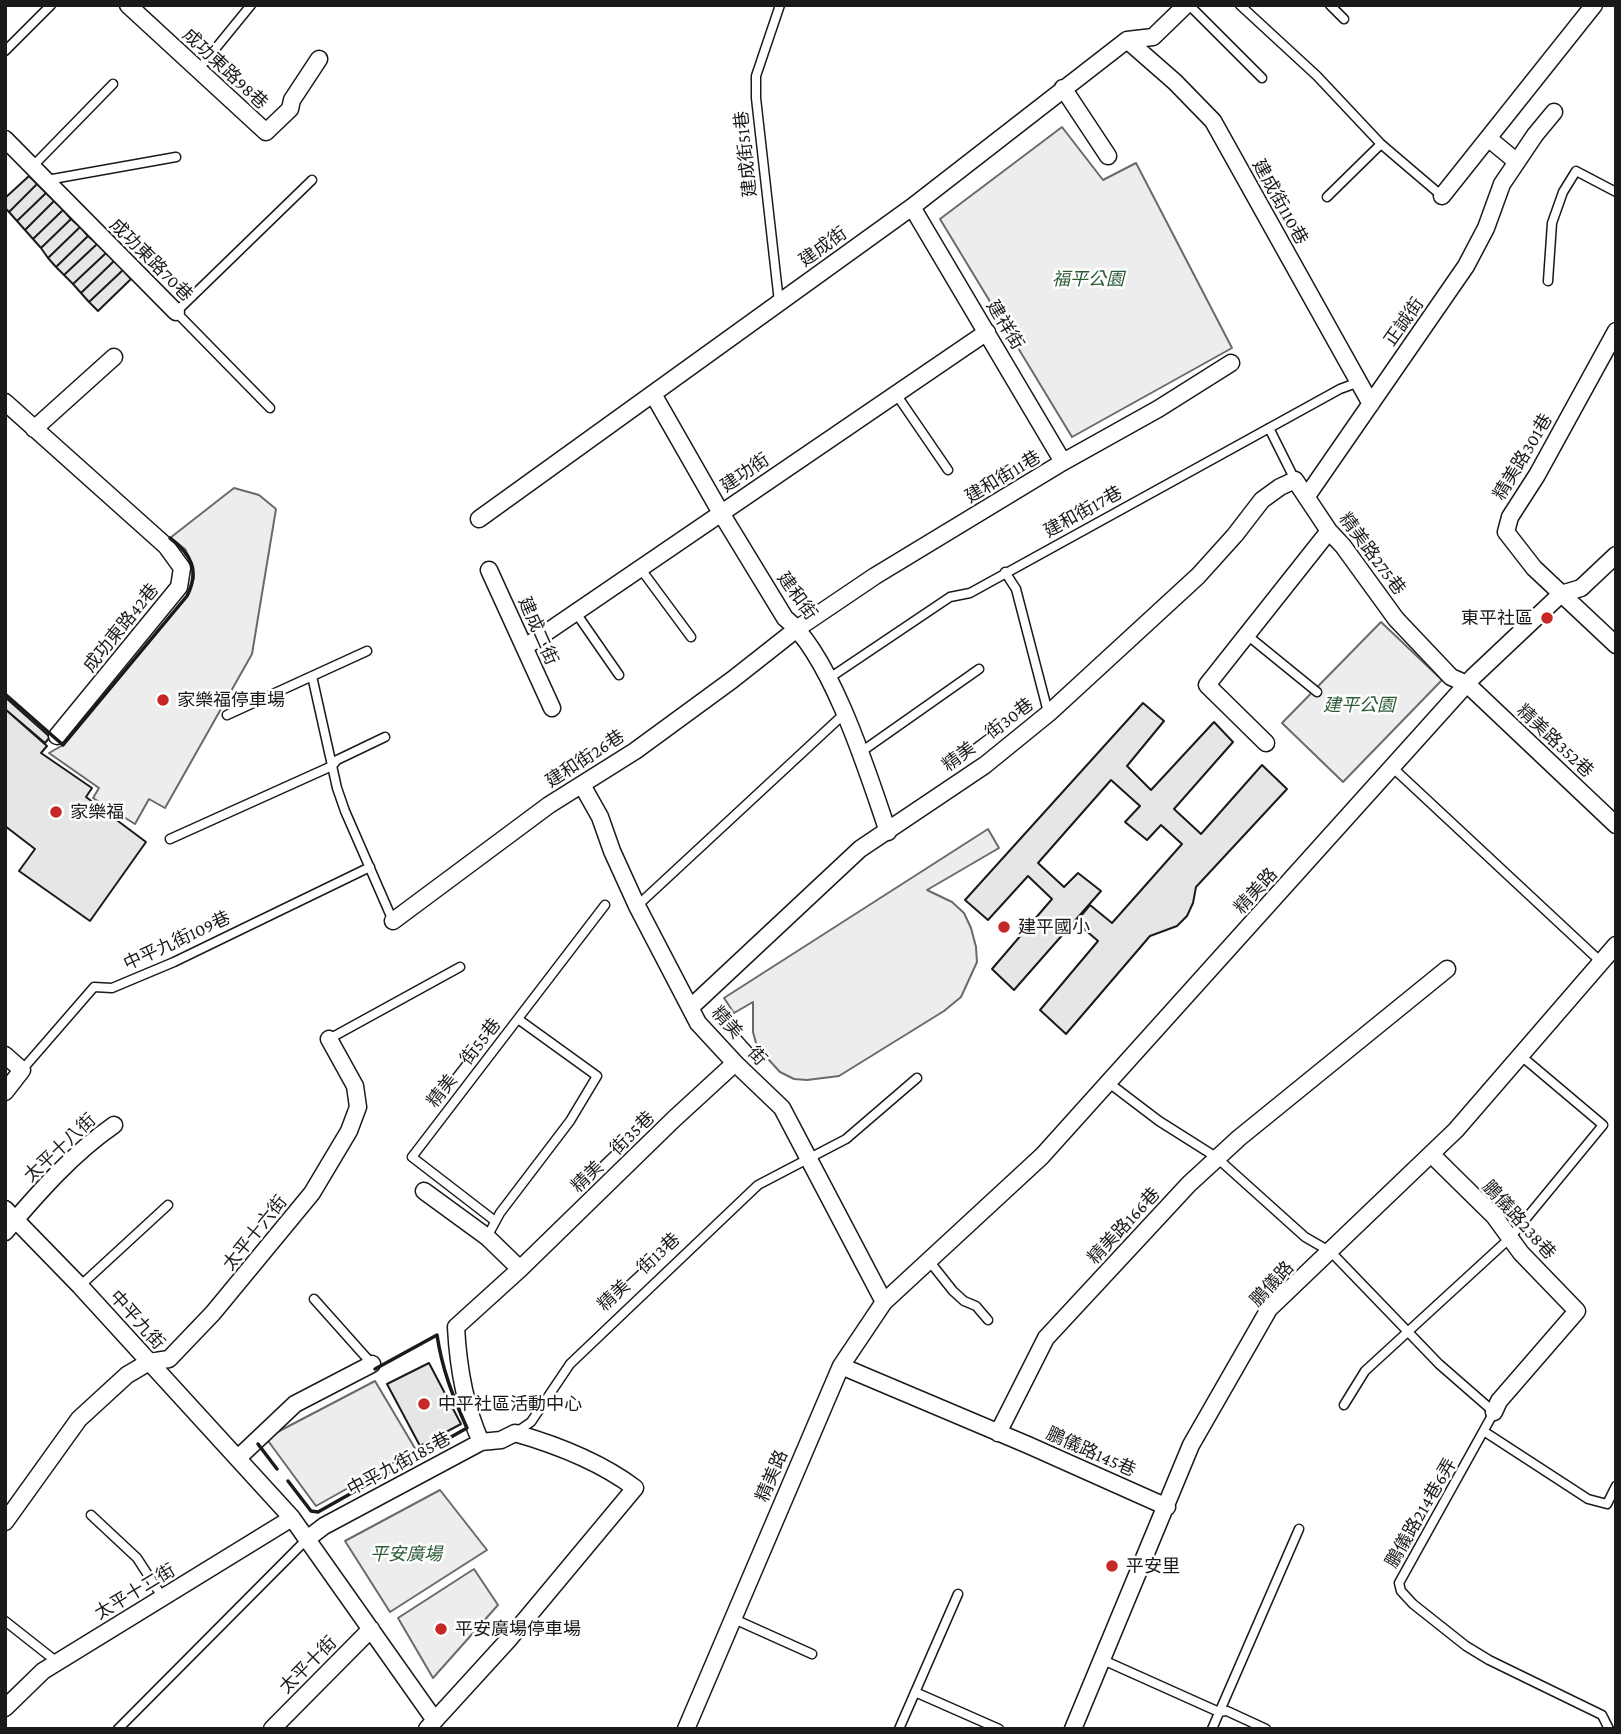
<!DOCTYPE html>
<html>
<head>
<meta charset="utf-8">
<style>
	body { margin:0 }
	#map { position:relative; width:1621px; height:1734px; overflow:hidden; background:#fff; font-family:"Crimson Pro",serif }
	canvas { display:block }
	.frame { position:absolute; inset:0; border:7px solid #1a1a1a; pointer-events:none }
</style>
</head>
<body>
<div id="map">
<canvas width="1621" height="1734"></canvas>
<div class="frame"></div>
</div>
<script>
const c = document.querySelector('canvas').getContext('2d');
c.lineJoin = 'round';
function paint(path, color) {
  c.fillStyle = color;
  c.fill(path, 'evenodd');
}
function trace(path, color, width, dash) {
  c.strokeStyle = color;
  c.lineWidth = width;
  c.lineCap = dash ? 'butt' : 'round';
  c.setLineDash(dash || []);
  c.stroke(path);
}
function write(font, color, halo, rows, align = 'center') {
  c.font = font + ' "Crimson Pro","Noto Sans TC",serif';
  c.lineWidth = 5;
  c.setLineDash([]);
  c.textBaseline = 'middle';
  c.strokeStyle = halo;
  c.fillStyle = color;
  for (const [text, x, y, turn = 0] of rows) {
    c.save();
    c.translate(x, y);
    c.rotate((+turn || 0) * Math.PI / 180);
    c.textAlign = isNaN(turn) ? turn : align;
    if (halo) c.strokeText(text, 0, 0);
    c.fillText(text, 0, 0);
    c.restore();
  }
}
const built = new Path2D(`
	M 1062,127 L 1103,180 L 1136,163 L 1232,348 L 1072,437 L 940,219 Z
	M 234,488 L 259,495 L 276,509 L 252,654 L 165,808 L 149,799 L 135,824 L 93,798 L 99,788 L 49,753 L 63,745 L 187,596 L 194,578 L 193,567 L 185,549 L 170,538 Z
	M 1381,622 L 1442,680 L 1343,782 L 1282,723 Z
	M 988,829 L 999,848 L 927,890 L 952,902 L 964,913 L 971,928 L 976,947 L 977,962 L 961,997 L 944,1011 L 839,1076 L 807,1080 L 794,1079 L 780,1072 L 757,1047 L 753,1032 L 753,1002 L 734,1013 L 724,998 Z
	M 375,1381 L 416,1450 L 316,1506 L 266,1438 Z
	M 440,1490 L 487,1550 L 390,1612 L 345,1541 Z
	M 474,1569 L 498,1605 L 433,1678 L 398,1618 Z`);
paint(built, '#ededed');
trace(built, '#6a6a6a', 2);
const building = new Path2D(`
	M 29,176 L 37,184 L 9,212 L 5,208 L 5,198 Z
	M 37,184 L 46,193 L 17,221 L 9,212 Z
	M 46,193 L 54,201 L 25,230 L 17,221 Z
	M 54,201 L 63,210 L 33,239 L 25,230 Z
	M 63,210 L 71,219 L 41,248 L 33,239 Z
	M 71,219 L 80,227 L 48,258 L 41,248 Z
	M 80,227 L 88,236 L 56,267 L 48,258 Z
	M 88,236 L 97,244 L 64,275 L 56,267 Z
	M 97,244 L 106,253 L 73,284 L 64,275 Z
	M 106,253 L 114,261 L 81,293 L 73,284 Z
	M 114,261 L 123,270 L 89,302 L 81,293 Z
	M 123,270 L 131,279 L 98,311 L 89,302 Z
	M 5,697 L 50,737 L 45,743 L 5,709 Z
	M 1143,703 L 1164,721 L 1127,766 L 1151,790 L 1214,722 L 1233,742 L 1174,809 L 1201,834 L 1262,765 L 1287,789 L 1196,887 L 1193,903 L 1187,916 L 1177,926 L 1150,936 L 1066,1034 L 1040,1010 L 1098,941 L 1076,922 L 1090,905 L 1112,923 L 1182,844 L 1161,825 L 1147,840 L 1125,822 L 1140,806 L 1111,780 L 1038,863 L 1064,887 L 1078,873 L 1101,891 L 1014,990 L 992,969 L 1052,899 L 1028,876 L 988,920 L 965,900 Z
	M 5,709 L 47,746 L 41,753 L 92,788 L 86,797 L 146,842 L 90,921 L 19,871 L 35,849 L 5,826 Z
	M 429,1363 L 461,1424 L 420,1446 L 387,1384 Z`);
paint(building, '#e6e6e6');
trace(building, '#1a1a1a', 2);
const lane = new Path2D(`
	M 1189,5 L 1262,78
	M 1240,5 L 1317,76 L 1381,144 L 1442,196
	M 1330,5 L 1344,19
	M 5,51 L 51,5
	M 198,70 L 251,5
	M 33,166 L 113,84
	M 47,180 L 176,157
	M 1327,197 L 1381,144
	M 1548,281 L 1552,223 L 1563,192 L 1576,171 L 1616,192
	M 779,302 L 756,98 L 756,76 L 780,5
	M 896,394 L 948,470
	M 270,408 L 176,312 L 312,180
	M 1269,428 L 1295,480
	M 640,568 L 691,637
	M 1005,572 L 1016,589 L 1048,712
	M 576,613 L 619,675
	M 1247,635 L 1317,692
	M 312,676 L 337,788 L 345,811 L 393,921
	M 828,679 L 950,597 L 970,593 L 1340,389 L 1359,382
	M 227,715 L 367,651
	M 861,752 L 979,669
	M 1393,768 L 1601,962
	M 170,839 L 332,766 L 337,760 L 385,737
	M 637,906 L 844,714
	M 329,1039 L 460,967
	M 22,1070 L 94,987 L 112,988 L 174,962 L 370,867
	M 1109,1083 L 1159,1121 L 1216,1157 L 1305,1237 L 1331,1252 L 1439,1364 L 1494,1412 L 1399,1583 L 1401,1591 L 1413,1604 L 1466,1646 L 1489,1660 L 1602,1715 L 1609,1729
	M 495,1221 L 412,1157 L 605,905
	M 487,1237 L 500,1213 L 570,1121 L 597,1076 L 518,1019
	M 930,1262 L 953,1291 L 964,1301 L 976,1306 L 988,1320
	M 80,1286 L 168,1205
	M 314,1299 L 372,1364
	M 1344,1405 L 1365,1371 L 1510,1238 L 1603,1125 L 1520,1055
	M 1485,1432 L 1588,1499 L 1607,1504 L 1616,1486
	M 515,1433 L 531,1422 L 570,1364 L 758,1185 L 846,1139 L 917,1078
	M 91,1515 L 137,1558 L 163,1598
	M 734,1619 L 812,1654
	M 5,1621 L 57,1662
	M 1103,1660 L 1219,1712 L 1227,1711 L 1266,1729
	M 915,1692 L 999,1729
	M 118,1729 L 307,1539
	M 899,1729 L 958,1594
	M 1212,1729 L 1299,1529`);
const street = new Path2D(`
	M 128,5 L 266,132 L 290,109 L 292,100 L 319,59
	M 1127,40 L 1175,82 L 1213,121 L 1371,404
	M 1063,88 L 1108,156
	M 1488,138 L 1517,162
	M 5,139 L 176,312
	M 1442,196 L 1594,5
	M 912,207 L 1063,462
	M 1616,331 L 1537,475 L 1510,517 L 1506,532 L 1534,568 L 1616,645
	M 653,394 L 721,513 L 785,618 C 831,654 869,776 888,832
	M 5,402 L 166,546 L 182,568 L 179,587 L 57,736
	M 34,429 L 114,357
	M 1307,496 L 1466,266 L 1486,228 L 1502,184 L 1535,135 L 1554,112
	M 479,519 L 912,207 L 1127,40 L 1153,37 L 1186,5
	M 489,570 L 552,708
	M 525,647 L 987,332
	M 1266,743 L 1207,685 L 1329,531
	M 582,785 L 600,817 L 612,851 L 637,906 L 698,1023 L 735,1063 L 782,1108 L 884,1302
	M 393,921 L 549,805 L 635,751 L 732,680 L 798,628 L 875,576 L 1063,462 L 1158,409 L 1231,363
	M 690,1008 L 860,849 L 985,765 L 1049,713 L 1198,576 L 1235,535 L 1262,500 L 1280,487 L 1295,480 L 1329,531 L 1343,546 L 1396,619 L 1451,677 L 1467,684 L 1616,825
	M 5,1055 L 22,1070 L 5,1092
	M 1432,1155 L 1494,1216 L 1521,1253 L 1577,1311 L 1499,1401 L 1494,1412
	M 424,1191 L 487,1237 L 520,1269 L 456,1327 C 458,1365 465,1407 481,1442
	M 5,1209 L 80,1286 L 292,1518 L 434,1719
	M 5,1232 C 38,1193 72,1154 114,1125
	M 520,1269 L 674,1119 L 735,1063
	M 841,1366 L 1028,1445 L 1167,1507
	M 998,1433 L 1046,1338 L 1189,1184 L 1239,1138 L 1447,969
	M 238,1458 L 295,1404 L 372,1364
	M 5,1522 L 79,1419 L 127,1375 L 149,1362 L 169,1359 L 213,1313 L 312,1193 L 349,1131 L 358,1107 L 355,1086 L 329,1039
	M 307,1539 L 324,1526 L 481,1442 L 501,1440 L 515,1433 C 557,1445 599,1461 635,1488 L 510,1638 L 427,1729
	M 5,1708 L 43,1671 L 292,1518
	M 272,1729 L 371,1629
	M 686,1729 L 841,1366 L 884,1302 L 1042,1156 L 1473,677 L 1561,594 L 1581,588 L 1616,555
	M 1073,1729 L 1191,1445 L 1269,1309 L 1456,1130 L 1616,945`);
trace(lane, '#1a1a1a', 11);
trace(street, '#1a1a1a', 19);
trace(lane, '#fff', 8);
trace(street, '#fff', 16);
trace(new Path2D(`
	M 5,694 L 63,745 L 187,596 C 200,570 191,554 170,538
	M 258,1444 L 277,1469
	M 288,1481 L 311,1511 L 318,1512 L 467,1428 C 453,1397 442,1369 437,1335 L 375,1369`), '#1a1a1a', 3.5);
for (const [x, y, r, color] of [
	[1547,618,7,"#c62828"],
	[163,700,7,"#c62828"],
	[56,812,7,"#c62828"],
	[1004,927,7,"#c62828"],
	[424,1404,7,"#c62828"],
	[1112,1566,7,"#c62828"],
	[441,1629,7,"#c62828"]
]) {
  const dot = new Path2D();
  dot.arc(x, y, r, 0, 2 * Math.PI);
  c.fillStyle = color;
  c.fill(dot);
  trace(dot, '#fff', 2.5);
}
write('18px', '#1a1a1a', '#fff', [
	["成功東路98巷",225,69,43],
	["建成街51巷",746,154,-96],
	["建成街110巷",1280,202,61],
	["建成街",823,247,-36],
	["成功東路70巷",151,260,45],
	["正誠街",1404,322,-55],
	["建祥街",1005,325,59],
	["精美路301巷",1523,457,-59],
	["建功街",745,473,-34],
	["建和街11巷",1003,477,-31],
	["建和街17巷",1083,512,-29],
	["精美路275巷",1372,554,53],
	["建和街",797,596,54],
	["成功東路42巷",121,628,-51],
	["建成二街",538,631,66],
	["精美一街30巷",988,735,-37],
	["精美路352巷",1555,741,43],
	["建和街26巷",585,759,-33],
	["精美路",1256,891,-48],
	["中平九街109巷",177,941,-25],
	["精美一街",739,1036,48],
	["精美一街55巷",464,1063,-52],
	["太平十八街",60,1148,-43],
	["精美一街35巷",613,1152,-44],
	["鵬儀路238巷",1519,1220,48],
	["精美路166巷",1124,1226,-47],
	["太平十六街",255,1233,-51],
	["精美一街13巷",639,1272,-43],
	["鵬儀路",1272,1284,-47],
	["中平九街",137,1320,48],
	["鵬儀路145巷",1091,1452,24],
	["中平九街185巷",399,1464,-28],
	["精美路",772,1476,-67],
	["鵬儀路214巷6弄",1421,1513,-60],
	["太平十二街",135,1592,-31],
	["太平十街",308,1665,-45]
]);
write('italic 18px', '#2b5a34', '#fff', [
	["福平公園",1088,279],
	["建平公園",1359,705],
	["平安廣場",406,1554]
]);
write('18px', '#1a1a1a', '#fff', [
	["東平社區",1533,618,"right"],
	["家樂福停車場",177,700],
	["家樂福",70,812],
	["建平國小",1018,927],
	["中平社區活動中心",438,1404],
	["平安里",1126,1566],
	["平安廣場停車場",455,1629]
], 'left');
</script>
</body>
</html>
